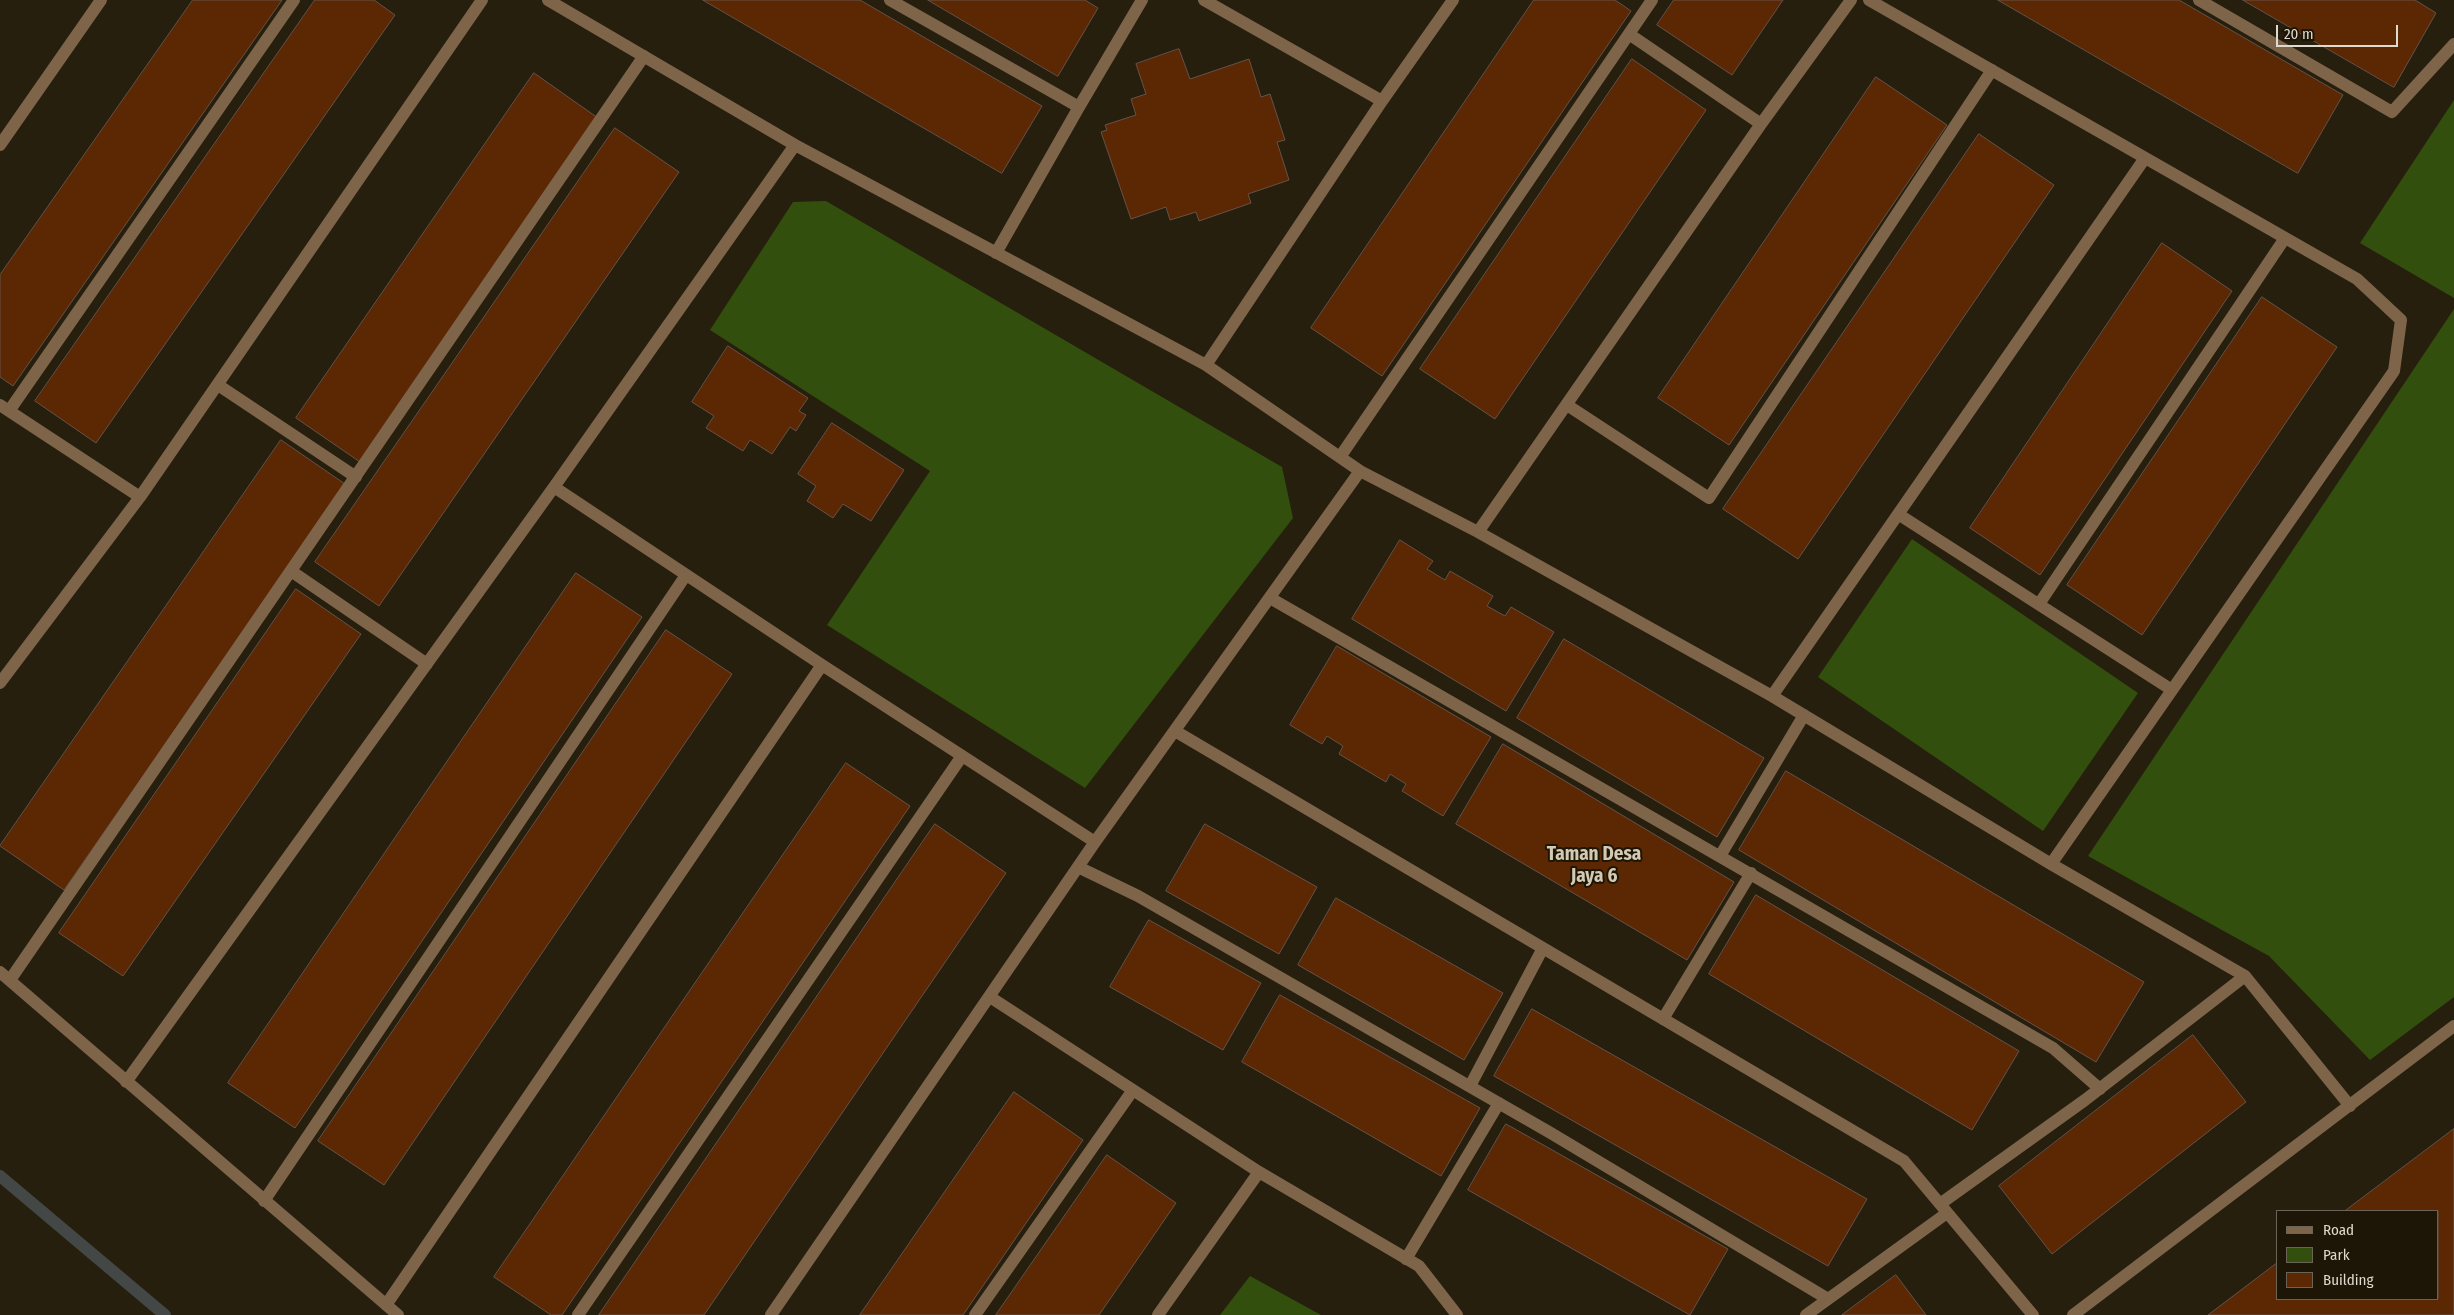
<!DOCTYPE html>
<html>
<head>
<meta charset="utf-8">
<style>
	body { margin:0 }
	#map { position:relative; width:2454px; height:1315px; overflow:hidden; background:#271f0e; font-family:"Fira Sans Condensed",sans-serif }
	canvas { display:block }
	.legend { position:absolute; left:2276px; top:1210px; width:162px; height:90px; box-sizing:border-box; background:#1d1506; border:1px solid #6b6456; margin:0; padding:6px 9px; list-style:none; font-size:15px; color:#dfdacf }
	.legend li { display:flex; align-items:center; gap:10px; height:25px }
	.legend b { width:25px; border:1px solid #6b6456 }
	.scale { position:absolute; left:2276px; top:25px; width:122px; height:22px; box-sizing:border-box; border:2px solid #dfdacf; border-top:0; padding-left:6px; font-size:15px; line-height:18px; white-space:nowrap; color:#dfdacf; -webkit-text-stroke:4px #1d1506; paint-order:stroke }
</style>
</head>
<body>
<div id="map">
<canvas width="2454" height="1315"></canvas>
<ul class="legend">
<li><b style="height:6px;background:#7e654a"></b>Road</li>
<li><b style="height:14px;background:#324f0e"></b>Park</li>
<li><b style="height:14px;background:#5c2803"></b>Building</li>
</ul>
<div class="scale">20 m</div>
</div>
<script>
const c = document.querySelector('canvas').getContext('2d');
c.lineJoin = 'round';
function paint(path, color) {
  c.fillStyle = color;
  c.fill(path, 'evenodd');
}
function trace(path, color, width, dash) {
  c.strokeStyle = color;
  c.lineWidth = width;
  c.lineCap = dash ? 'butt' : 'round';
  c.setLineDash(dash || []);
  c.stroke(path);
}
function write(font, color, halo, rows, align = 'center') {
  c.font = font + ' "Fira Sans Condensed",sans-serif';
  c.lineWidth = 4;
  c.setLineDash([]);
  c.textBaseline = 'middle';
  c.strokeStyle = halo;
  c.fillStyle = color;
  for (const [text, x, y, turn = 0] of rows) {
    c.save();
    c.translate(x, y);
    c.rotate((+turn || 0) * Math.PI / 180);
    c.textAlign = isNaN(turn) ? turn : align;
    if (halo) c.strokeText(text, 0, 0);
    c.fillText(text, 0, 0);
    c.restore();
  }
}
paint(new Path2D(`
	M 2454,100 L 2454,298 L 2360,243 Z
	M 826,201 L 1282,467 L 1293,518 L 1085,788 L 827,625 L 930,471 L 710,330 L 793,202 Z
	M 2454,309 L 2454,997 L 2370,1060 L 2269,956 L 2088,856 Z
	M 1912,539 L 2138,693 L 2043,831 L 1818,677 Z
	M 1250,1276 L 1321,1315 L 1220,1315 Z`), '#324f0e');
trace(new Path2D(`
	M 0,1176 L 165,1315`), '#434846', 12);
const building = new Path2D(`
	M 193,0 L 282,0 L 13,386 L 0,377 L 0,275 Z
	M 315,0 L 374,0 L 395,15 L 96,443 L 35,401 Z
	M 703,0 L 860,0 L 1042,106 L 1002,173 Z
	M 928,0 L 1085,0 L 1098,8 L 1058,76 Z
	M 1534,0 L 1615,0 L 1631,11 L 1382,376 L 1311,328 Z
	M 1674,0 L 1783,0 L 1732,75 L 1657,25 Z
	M 1998,0 L 2179,0 L 2343,95 L 2298,173 Z
	M 2243,0 L 2415,0 L 2436,13 L 2394,87 Z
	M 1179,49 L 1190,79 L 1249,59 L 1261,97 L 1270,94 L 1285,140 L 1277,142 L 1289,180 L 1248,194 L 1251,203 L 1199,221 L 1196,212 L 1170,220 L 1166,207 L 1131,219 L 1101,132 L 1107,130 L 1105,125 L 1136,115 L 1131,99 L 1146,94 L 1136,64 Z
	M 1632,59 L 1706,110 L 1495,419 L 1420,369 Z
	M 534,73 L 598,118 L 360,462 L 296,418 Z
	M 1876,77 L 1947,125 L 1729,445 L 1658,398 Z
	M 615,128 L 679,172 L 379,606 L 315,562 Z
	M 1979,134 L 2054,185 L 1798,559 L 1723,509 Z
	M 2162,243 L 2232,291 L 2040,575 L 1970,528 Z
	M 2262,297 L 2337,347 L 2142,635 L 2067,585 Z
	M 728,346 L 808,398 L 799,411 L 806,415 L 796,431 L 790,427 L 772,454 L 750,440 L 743,451 L 706,428 L 714,416 L 692,402 Z
	M 832,423 L 904,470 L 871,521 L 843,504 L 833,518 L 807,501 L 816,486 L 798,474 Z
	M 281,440 L 345,484 L 64,890 L 0,846 Z
	M 1400,540 L 1433,561 L 1427,569 L 1445,580 L 1450,571 L 1493,596 L 1487,606 L 1505,616 L 1511,607 L 1554,632 L 1506,711 L 1352,619 Z
	M 576,573 L 642,617 L 295,1128 L 228,1083 Z
	M 296,589 L 361,634 L 123,976 L 59,933 Z
	M 666,630 L 732,674 L 384,1185 L 318,1141 Z
	M 1564,639 L 1764,758 L 1717,837 L 1517,718 Z
	M 1337,646 L 1491,737 L 1443,816 L 1402,791 L 1406,784 L 1390,774 L 1386,782 L 1339,754 L 1343,746 L 1327,736 L 1322,744 L 1290,725 Z
	M 1503,744 L 1734,882 L 1687,960 L 1456,824 Z
	M 846,763 L 910,806 L 562,1315 L 551,1315 L 494,1277 Z
	M 1786,771 L 2144,982 L 2096,1062 L 1739,850 Z
	M 935,824 L 1006,873 L 704,1315 L 599,1315 Z
	M 1205,824 L 1317,887 L 1279,954 L 1166,891 Z
	M 1756,895 L 2019,1051 L 1972,1130 L 1709,974 Z
	M 1336,898 L 1503,993 L 1464,1060 L 1298,965 Z
	M 1149,920 L 1261,983 L 1223,1050 L 1110,987 Z
	M 1280,995 L 1480,1108 L 1441,1176 L 1242,1062 Z
	M 1532,1009 L 1867,1199 L 1828,1266 L 1494,1076 Z
	M 2193,1035 L 2246,1102 L 2052,1254 L 1999,1186 Z
	M 1014,1092 L 1083,1140 L 963,1315 L 860,1315 Z
	M 1506,1124 L 1728,1249 L 1690,1315 L 1468,1190 Z
	M 2454,1129 L 2454,1315 L 2208,1315 L 2278,1262 L 2278,1299 L 2438,1299 L 2438,1211 L 2345,1211 Z
	M 1107,1155 L 1176,1203 L 1099,1315 L 996,1315 Z
	M 1896,1275 L 1926,1315 L 1842,1315 Z`);
paint(building, '#5c2803');
trace(building, '#665248', 1);
trace(new Path2D(`
	M 548,0 L 795,145 L 1206,365 L 1360,471 L 1478,532 L 1772,696 L 2051,864 L 2245,976 L 2350,1106
	M 890,0 L 1079,107
	M 1204,0 L 1382,101
	M 1869,0 L 2357,279 L 2401,320 L 2394,371 L 2051,864
	M 2199,0 L 2392,112 L 2454,44
	M 1629,34 L 1761,124
	M 0,145 L 101,0
	M 996,253 L 1079,107 L 1142,0
	M 1206,365 L 1382,101 L 1453,0
	M 218,385 L 356,477
	M 0,405 L 140,497
	M 1567,405 L 1709,498 L 1992,70
	M 9,411 L 294,0
	M 1340,457 L 1652,0
	M 554,487 L 822,665 L 1095,842
	M 1898,514 L 2172,690
	M 1478,532 L 1761,124 L 1851,0
	M 291,571 L 427,664
	M 1270,598 L 2053,1048 L 2100,1089
	M 2039,604 L 2285,238
	M 0,683 L 140,497 L 482,0
	M 1772,696 L 2145,158
	M 1175,731 L 1904,1161 L 2033,1315
	M 1720,856 L 1804,715
	M 1078,867 L 1138,896 L 1549,1132 L 1828,1299
	M 0,972 L 398,1315
	M 10,980 L 644,56
	M 990,997 L 1259,1172 L 1419,1266 L 1457,1315
	M 1663,1019 L 1751,873
	M 126,1082 L 554,487 L 795,145
	M 1470,1086 L 1543,948
	M 264,1201 L 686,575
	M 1940,1204 L 2085,1100 L 2245,976
	M 1406,1259 L 1499,1103
	M 386,1305 L 822,665
	M 578,1315 L 962,756
	M 771,1315 L 1095,842 L 1360,471
	M 975,1315 L 1133,1090
	M 1158,1315 L 1259,1172
	M 1806,1315 L 1947,1213
	M 2073,1315 L 2454,1026`), '#7e654a', 12);
write('bold 19px', '#d4cab4', '#1d1506', [
	["Taman Desa",1594,855],
	["Jaya 6",1594,877]
]);
</script>
</body>
</html>
